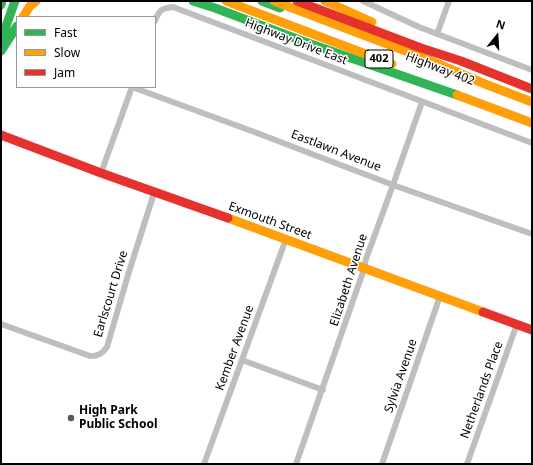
<!DOCTYPE html>
<html>
<head>
<meta charset="utf-8">
<style>
	body { margin:0 }
	#map { position:relative; width:533px; height:465px; overflow:hidden; background:#fff; font-family:"Noto Sans",sans-serif }
	canvas { display:block }
	.frame { position:absolute; inset:0; border:2px solid #000; pointer-events:none }
	.legend { position:absolute; left:16px; top:16px; width:140px; height:72px; box-sizing:border-box; background:#fff; border:1px solid #999; margin:0; padding:5px 7px; list-style:none; font-size:12px; color:#000 }
	.legend li { display:flex; align-items:center; gap:8px; height:20px }
	.legend b { width:20px; border:1px solid #999 }
	.north { position:absolute; left:477px; top:16px; width:40px; height:40px; -webkit-text-stroke:3px #fff; paint-order:stroke; rotate:18deg; font-size:11px; font-weight:700; line-height:16px; text-align:center; color:#000 }
	.north::after { content:''; display:block; margin:auto; width:14px; height:18px; background:#000; clip-path:polygon(50% 0,100% 100%,50% 72%,0 100%) }
</style>
</head>
<body>
<div id="map">
<canvas width="533" height="465"></canvas>
<div class="frame"></div>
<ul class="legend">
<li><b style="height:5px;background:#30b455"></b>Fast</li>
<li><b style="height:5px;background:#ff9f0a"></b>Slow</li>
<li><b style="height:5px;background:#e5322d"></b>Jam</li>
</ul>
<div class="north">N</div>
</div>
<script>
const c = document.querySelector('canvas').getContext('2d');
c.lineJoin = 'round';
function trace(path, color, width, dash) {
  c.strokeStyle = color;
  c.lineWidth = width;
  c.lineCap = dash ? 'butt' : 'round';
  c.setLineDash(dash || []);
  c.stroke(path);
}
function write(font, color, halo, rows, align = 'center') {
  c.font = font + ' "Noto Sans",sans-serif';
  c.lineWidth = 3;
  c.setLineDash([]);
  c.textBaseline = 'middle';
  c.strokeStyle = halo;
  c.fillStyle = color;
  for (const [text, x, y, turn = 0] of rows) {
    c.save();
    c.translate(x, y);
    c.rotate((+turn || 0) * Math.PI / 180);
    c.textAlign = isNaN(turn) ? turn : align;
    if (halo) c.strokeText(text, 0, 0);
    c.fillText(text, 0, 0);
    c.restore();
  }
}
trace(new Path2D(`
	M 363,1 L 419,27 L 532,70
	M 155,21 C 159,10 162,8 173,7 L 532,143
	M 437,34 L 449,1
	M 132,87 L 257,133 L 393,185 L 532,234
	M 101,173 L 132,87
	M 1,324 L 90,356 C 98,356 102,354 107,347 L 128,275 L 154,193
	M 242,360 L 323,390
	M 204,464 L 286,239
	M 296,464 L 364,269 L 366,259 L 393,185 L 422,102
	M 382,464 L 440,296
	M 467,464 L 517,324`), '#bebebe', 6);
trace(new Path2D(`
	M 193,1 L 215,8 L 305,42 L 457,95
	M 262,1 L 280,8
	M 1,5 L 2,1
	M 1,40 L 15,1
	M 1,51 L 17,26`), '#30b455', 9);
trace(new Path2D(`
	M 226,1 L 392,64
	M 274,1 L 424,58 L 485,84 L 532,102
	M 325,1 L 372,22
	M 23,17 L 30,6 L 36,1
	M 457,95 L 532,123
	M 228,218 L 483,312`), '#ff9f0a', 9);
trace(new Path2D(`
	M 297,1 L 421,48 L 461,61 L 532,89
	M 1,135 L 101,173 L 228,218
	M 483,312 L 532,330`), '#e5322d', 9);
for (const [x, y, r, color] of [
	[71,418,4,"#595959"]
]) {
  const dot = new Path2D();
  dot.arc(x, y, r, 0, 2 * Math.PI);
  c.fillStyle = color;
  c.fill(dot);
  trace(dot, '#fff', 1.5);
}
for (const [x, y, w] of [
	[379,59,28]
]) {
  const box = new Path2D();
  box.roundRect(x - w / 2, y - 9, w, 18, 3);
  c.fillStyle = '#fff';
  c.fill(box);
  trace(box, '#000', 1);
}
write('bold 11px', '#000', null, [
	["402",379,59]
]);
write('12px', '#000', '#fff', [
	["Highway Drive East",296,42,21],
	["Highway 402",440,69,21],
	["Eastlawn Avenue",336,151,21],
	["Exmouth Street",270,221,20],
	["Elizabeth Avenue",349,280,-72],
	["Earlscourt Drive",111,294,-73],
	["Kember Avenue",235,348,-70],
	["Sylvia Avenue",401,376,-71],
	["Netherlands Place",482,390,-70]
]);
write('bold 12px', '#000', '#fff', [
	["High Park",79,411],
	["Public School",79,425]
], 'left');
</script>
</body>
</html>
